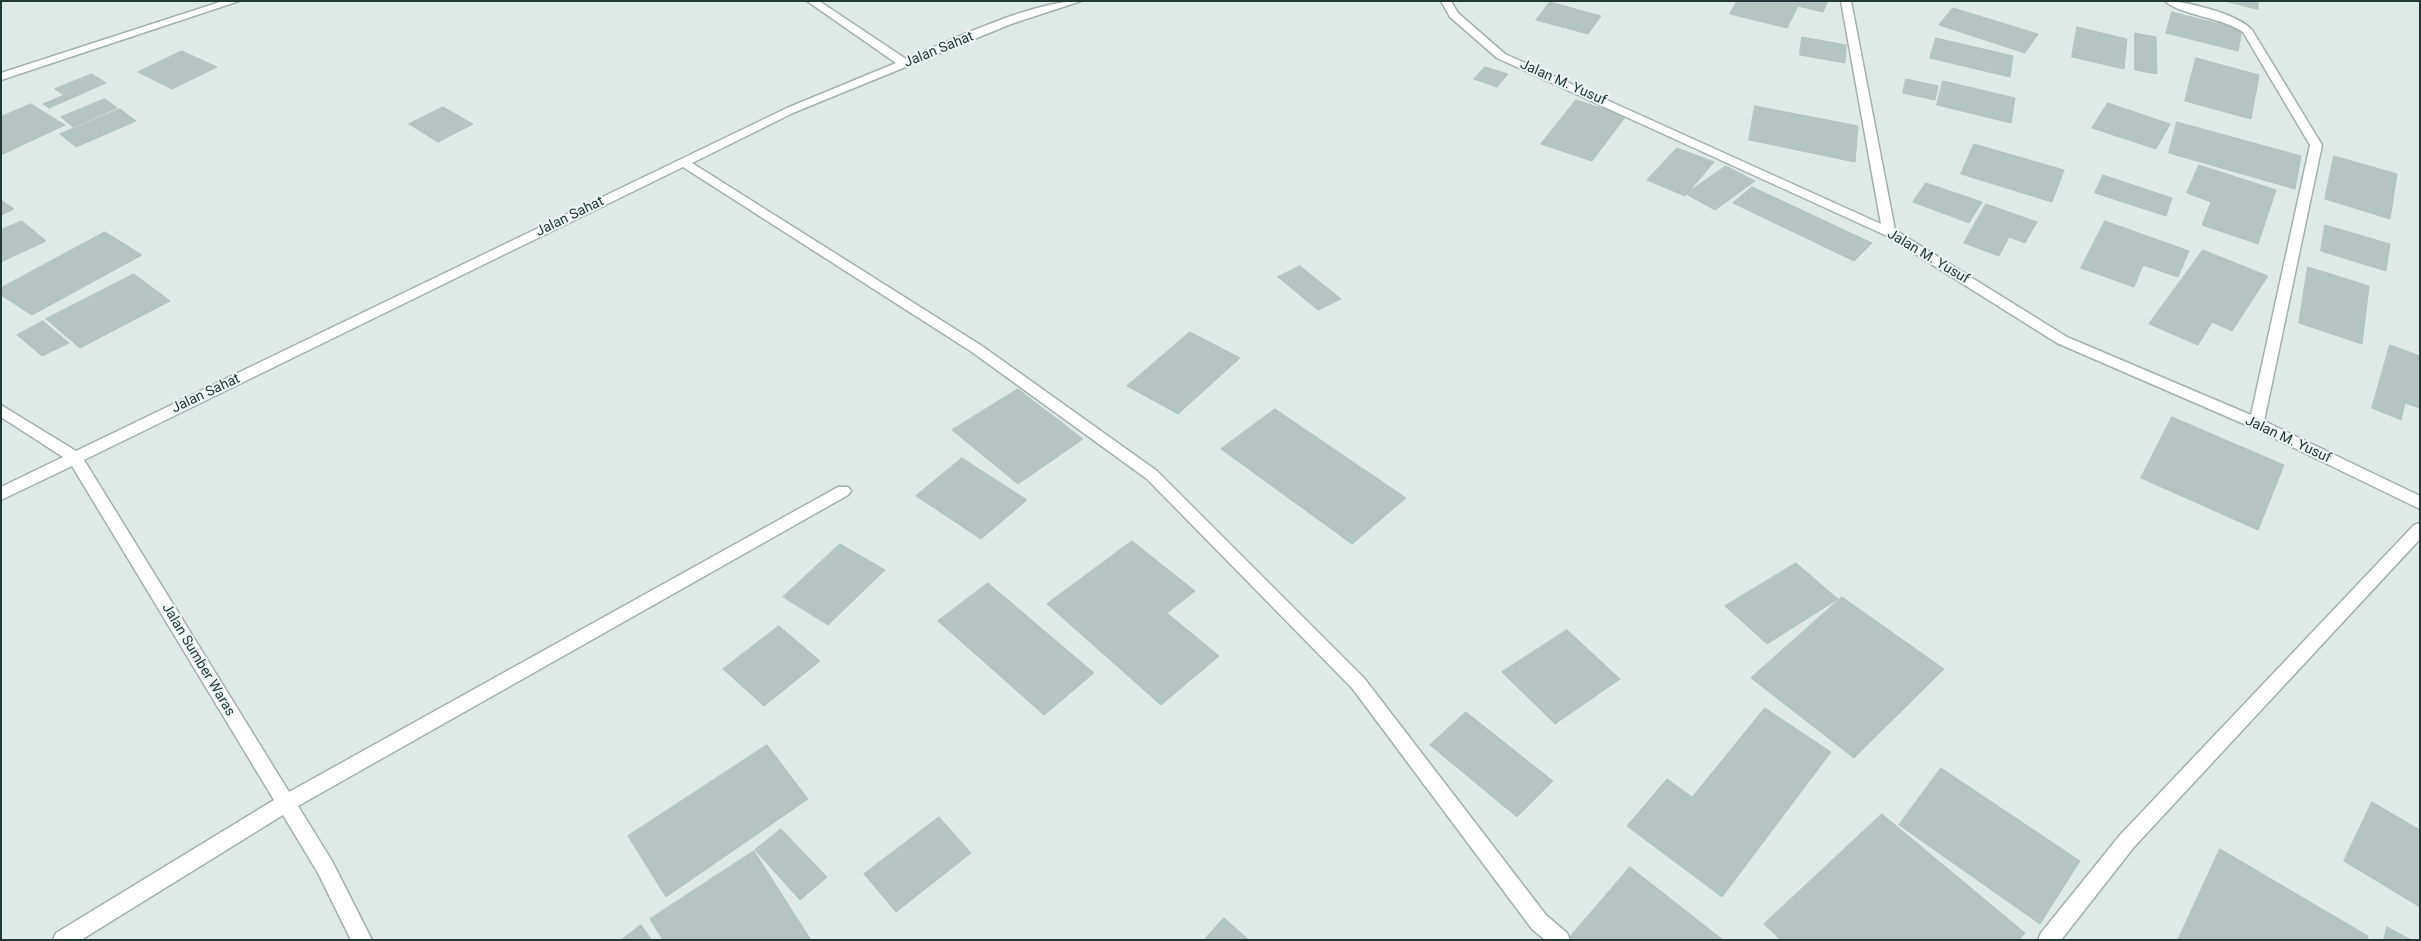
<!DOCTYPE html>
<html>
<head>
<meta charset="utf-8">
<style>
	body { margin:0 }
	#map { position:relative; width:2421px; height:941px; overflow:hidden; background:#dfe9e6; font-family:Roboto,sans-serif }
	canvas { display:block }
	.frame { position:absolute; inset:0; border:2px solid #213836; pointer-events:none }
</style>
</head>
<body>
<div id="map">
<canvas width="2421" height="941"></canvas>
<div class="frame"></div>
</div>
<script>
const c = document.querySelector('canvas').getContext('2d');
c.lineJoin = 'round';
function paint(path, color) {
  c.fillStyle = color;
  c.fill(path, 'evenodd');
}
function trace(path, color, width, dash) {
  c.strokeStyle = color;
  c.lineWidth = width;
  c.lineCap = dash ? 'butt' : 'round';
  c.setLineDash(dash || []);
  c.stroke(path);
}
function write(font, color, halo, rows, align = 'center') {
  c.font = font + ' Roboto,sans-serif';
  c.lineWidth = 4;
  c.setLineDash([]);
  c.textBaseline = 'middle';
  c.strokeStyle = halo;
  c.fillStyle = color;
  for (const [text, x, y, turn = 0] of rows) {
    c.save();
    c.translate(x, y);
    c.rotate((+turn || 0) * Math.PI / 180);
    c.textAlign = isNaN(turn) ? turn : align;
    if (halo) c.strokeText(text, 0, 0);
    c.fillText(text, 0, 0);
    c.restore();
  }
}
const building = new Path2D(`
	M 1737,1 L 1828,1 L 1823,12 L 1798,6 L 1787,28 L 1730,14 Z
	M 2225,1 L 2258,1 L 2258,9 Z
	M 1550,2 L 1601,16 L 1588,34 L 1536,20 Z
	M 1953,8 L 2038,34 L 2025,53 L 1939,25 Z
	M 2172,12 L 2242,30 L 2238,51 L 2166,33 Z
	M 2077,27 L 2127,39 L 2124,69 L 2072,57 Z
	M 2135,33 L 2156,37 L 2157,74 L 2135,70 Z
	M 1802,37 L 1846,45 L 1845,63 L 1800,55 Z
	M 1936,38 L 2013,56 L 2010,77 L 1930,58 Z
	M 182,51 L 217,67 L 172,89 L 138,72 Z
	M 2196,58 L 2259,75 L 2251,119 L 2185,101 Z
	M 1485,67 L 1508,74 L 1497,87 L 1474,79 Z
	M 92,74 L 106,83 L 49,108 L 43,104 L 64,95 L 55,89 Z
	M 1906,79 L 1938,86 L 1935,100 L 1903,93 Z
	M 1943,81 L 2015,98 L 2011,123 L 1937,105 Z
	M 105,99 L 117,108 L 73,127 L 61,117 Z
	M 1576,100 L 1626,116 L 1592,161 L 1541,144 Z
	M 2108,103 L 2170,124 L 2156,149 L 2092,128 Z
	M 31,104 L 65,125 L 1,155 L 1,117 Z
	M 1755,106 L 1858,126 L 1855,162 L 1749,140 Z
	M 443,107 L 473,124 L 438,142 L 409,124 Z
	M 120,109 L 136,121 L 76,147 L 60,134 Z
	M 2177,122 L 2301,156 L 2295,189 L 2169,153 Z
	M 1974,144 L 2064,170 L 2052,202 L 1961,174 Z
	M 1677,148 L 1714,162 L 1685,196 L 1647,180 Z
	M 2334,156 L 2397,174 L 2390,219 L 2325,199 Z
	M 2199,165 L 2276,190 L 2258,244 L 2202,225 L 2211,202 L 2187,193 Z
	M 1726,166 L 1755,181 L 1715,210 L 1686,194 Z
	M 2103,175 L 2172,198 L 2166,216 L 2095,193 Z
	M 1926,183 L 1982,202 L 1969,223 L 1913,202 Z
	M 1752,187 L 1872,243 L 1854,261 L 1733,203 Z
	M 1,200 L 14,209 L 1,215 Z
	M 1986,204 L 2037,222 L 2025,243 L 2009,237 L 1999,256 L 1964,243 Z
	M 22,221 L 46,241 L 1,262 L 1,230 Z
	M 2105,221 L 2189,251 L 2178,277 L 2143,265 L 2134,287 L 2081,268 Z
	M 2325,225 L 2390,244 L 2386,271 L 2321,251 Z
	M 105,232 L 142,255 L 32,315 L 1,295 L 1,288 Z
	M 2203,250 L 2268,276 L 2232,331 L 2212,322 L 2198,345 L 2149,324 Z
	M 1300,266 L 1341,299 L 1318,310 L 1278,277 Z
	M 2308,267 L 2369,286 L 2362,344 L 2299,323 Z
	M 134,274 L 170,301 L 80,348 L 46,319 Z
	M 43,321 L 69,343 L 42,356 L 17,335 Z
	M 1190,332 L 1240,358 L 1178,414 L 1127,386 Z
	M 2390,345 L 2420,356 L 2420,408 L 2405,403 L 2401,420 L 2372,408 Z
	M 1018,389 L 1083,439 L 1018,484 L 952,430 Z
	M 1275,409 L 1406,498 L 1352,544 L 1221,449 Z
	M 2172,417 L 2284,465 L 2258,530 L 2141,478 Z
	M 962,458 L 1027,500 L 981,539 L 916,496 Z
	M 1132,541 L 1195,591 L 1167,613 L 1219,656 L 1161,705 L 1047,604 Z
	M 840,544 L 885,570 L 828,625 L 783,597 Z
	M 1796,563 L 1838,599 L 1767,644 L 1725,606 Z
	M 988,583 L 1094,673 L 1044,715 L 938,621 Z
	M 1842,597 L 1944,669 L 1854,758 L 1751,678 Z
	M 779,626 L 820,661 L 764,706 L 723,669 Z
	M 1567,630 L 1620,679 L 1555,724 L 1502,672 Z
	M 1765,708 L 1831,752 L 1722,897 L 1627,826 L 1667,779 L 1692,797 Z
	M 1466,712 L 1553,781 L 1517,817 L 1430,745 Z
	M 767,745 L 808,799 L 666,897 L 628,836 Z
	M 1941,768 L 2080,861 L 2040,924 L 1899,825 Z
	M 2372,802 L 2420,830 L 2420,907 L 2344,861 Z
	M 1882,814 L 2025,933 L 2019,940 L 1781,940 L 1764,924 Z
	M 939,817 L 971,853 L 896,912 L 864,874 Z
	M 781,829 L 827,877 L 800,900 L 755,850 Z
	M 2220,849 L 2368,936 L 2367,940 L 2178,940 Z
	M 754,851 L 811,940 L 663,940 L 650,919 Z
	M 1630,867 L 1723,940 L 1573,940 L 1570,937 Z
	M 1224,918 L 1249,940 L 1204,940 Z
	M 641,925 L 652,940 L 621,940 Z
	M 2387,927 L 2411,940 L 2384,940 Z`);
paint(building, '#b4c4c0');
trace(building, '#b1c2be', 1);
const street = new Path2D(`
	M 223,1 L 239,1 L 1,80 L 1,73 Z
	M 807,1 L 819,1 L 906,59 C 953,40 1031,1 1081,1 L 1011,24 L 795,112 L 692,163 L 982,346 L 1157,471 L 1364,678 L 1546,915 L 1567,933 L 1570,940 L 1545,940 L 1532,929 L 1352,688 L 1147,479 L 972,352 L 683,167 L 84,460 L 289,792 L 838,487 L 848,487 L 851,491 L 848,495 L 298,806 L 332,861 L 372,940 L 351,940 L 318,873 L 283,815 L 81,940 L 53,940 L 56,933 L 274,800 L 72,466 L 1,500 L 1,487 L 63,457 L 1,417 L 1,405 L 76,451 L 787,108 L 896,63 Z
	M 1441,1 L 1451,1 L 1458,13 L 1505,54 L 1881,224 L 1841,1 L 1851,1 L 1895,230 L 2067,337 L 2251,415 L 2310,145 L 2243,32 C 2221,17 2180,15 2165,1 C 2186,1 2238,14 2252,30 L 2322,145 L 2264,421 L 2420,496 L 2420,509 L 2251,427 L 2057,343 L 1885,235 L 1497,58 L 1450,17 Z
	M 2420,523 L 2420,539 L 2134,847 L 2061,940 L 2038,940 L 2041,933 L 2120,835 L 2414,525 Z`);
trace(street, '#a2b0ae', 3);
paint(street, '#fff');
write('14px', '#213836', '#eff6f4', [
	["Jalan Sahat",939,50,-22],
	["Jalan M. Yusuf",1563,83,24],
	["Jalan Sahat",570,217,-26],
	["Jalan M. Yusuf",1928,257,31],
	["Jalan Sahat",206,394,-25],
	["Jalan M. Yusuf",2288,440,25],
	["Jalan Sumber Waras",198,660,59]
]);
</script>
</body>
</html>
